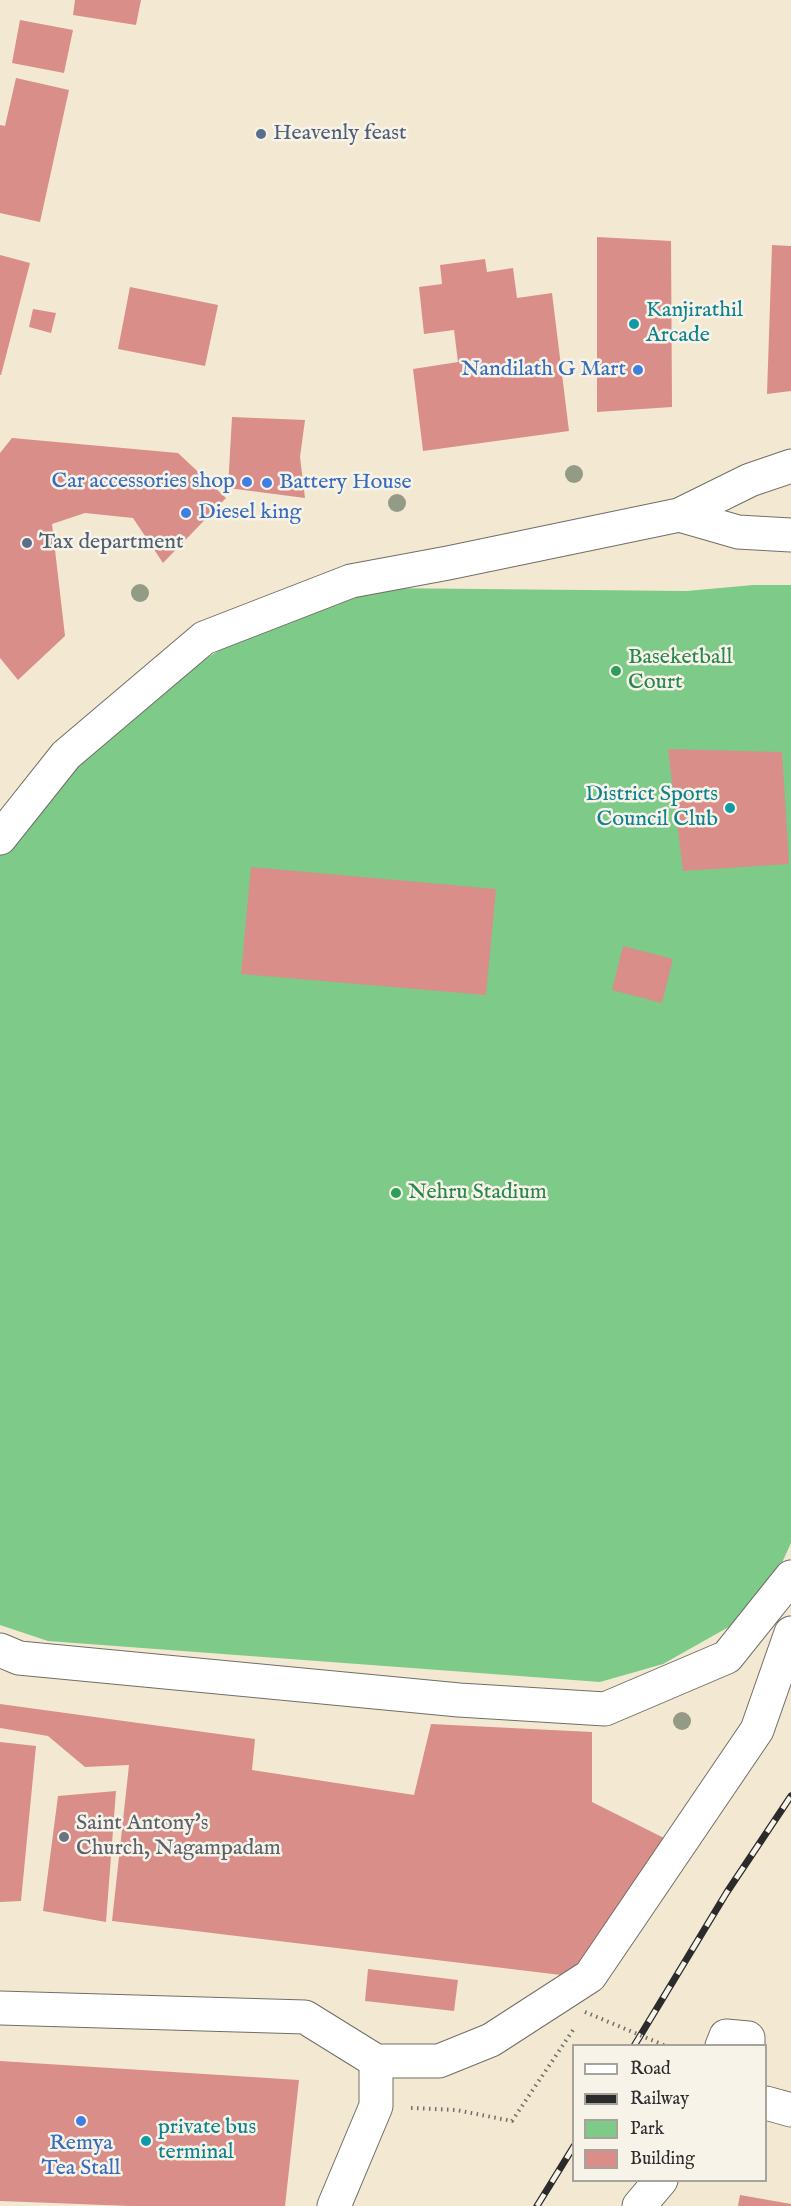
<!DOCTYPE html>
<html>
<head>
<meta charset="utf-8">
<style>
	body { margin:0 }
	#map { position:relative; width:791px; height:2206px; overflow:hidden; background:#f3e9d3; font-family:"IM FELL English",serif }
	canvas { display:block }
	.legend { position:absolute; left:572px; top:2044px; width:195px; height:138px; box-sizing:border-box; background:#f7f3e8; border:2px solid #a5a39c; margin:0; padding:8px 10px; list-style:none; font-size:18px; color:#2b2b2b }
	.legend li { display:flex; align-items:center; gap:12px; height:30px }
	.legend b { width:30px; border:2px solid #a5a39c }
</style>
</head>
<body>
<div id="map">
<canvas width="791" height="2206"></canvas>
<ul class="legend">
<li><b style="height:8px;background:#fff"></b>Road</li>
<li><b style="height:8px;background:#2b2b2b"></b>Railway</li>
<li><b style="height:16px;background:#7eca88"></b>Park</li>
<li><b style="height:16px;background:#d98e89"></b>Building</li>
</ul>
</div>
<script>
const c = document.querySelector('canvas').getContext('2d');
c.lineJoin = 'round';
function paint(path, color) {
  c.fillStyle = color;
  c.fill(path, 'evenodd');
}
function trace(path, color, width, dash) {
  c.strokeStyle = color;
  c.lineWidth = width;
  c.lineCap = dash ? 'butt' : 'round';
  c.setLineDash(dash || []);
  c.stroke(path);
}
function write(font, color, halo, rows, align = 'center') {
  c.font = font + ' "IM FELL English",serif';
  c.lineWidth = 5;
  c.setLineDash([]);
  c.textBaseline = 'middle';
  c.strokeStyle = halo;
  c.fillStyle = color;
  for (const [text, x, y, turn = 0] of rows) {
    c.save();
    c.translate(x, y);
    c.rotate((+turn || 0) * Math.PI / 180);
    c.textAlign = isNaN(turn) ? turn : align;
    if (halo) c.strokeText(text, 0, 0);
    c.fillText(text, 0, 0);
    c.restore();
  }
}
paint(new Path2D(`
	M 753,585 L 791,585 L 791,1543 L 780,1567 L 734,1624 L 663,1664 L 600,1682 L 48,1641 L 0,1625 L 0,842 L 119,714 L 270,618 L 378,588 L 687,591 Z`), '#7eca88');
paint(new Path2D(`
	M 75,0 L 141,0 L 136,25 L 73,15 Z
	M 20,20 L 73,30 L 64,73 L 12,63 Z
	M 16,78 L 69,90 L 40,222 L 0,213 L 0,125 L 5,126 Z
	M 597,237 L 671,241 L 672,407 L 597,412 Z
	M 772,245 L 791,246 L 791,391 L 767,394 Z
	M 0,255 L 30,263 L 1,375 L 0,375 Z
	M 485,259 L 487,272 L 513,268 L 517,298 L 552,293 L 569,431 L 423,451 L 413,369 L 458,362 L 454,330 L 424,334 L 419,287 L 442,284 L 440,265 Z
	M 130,287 L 218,305 L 205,366 L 118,349 Z
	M 33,309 L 56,313 L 51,333 L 29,327 Z
	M 232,417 L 305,420 L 300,457 L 305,498 L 228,488 Z
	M 12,438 L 178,453 L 226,498 L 163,563 L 133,518 L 85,513 L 52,524 L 65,636 L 18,680 L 0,658 L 0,453 Z
	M 668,749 L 782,752 L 789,864 L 683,871 Z
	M 251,867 L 496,889 L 486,995 L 241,974 Z
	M 623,946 L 673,959 L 662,1003 L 612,990 Z
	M 0,1704 L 255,1739 L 252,1770 L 414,1795 L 431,1724 L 592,1732 L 592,1802 L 670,1841 L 586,1978 L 112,1921 L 129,1765 L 85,1767 L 48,1736 L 0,1728 Z
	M 0,1742 L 36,1746 L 21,1901 L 0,1902 Z
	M 116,1791 L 106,1922 L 43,1911 L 58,1796 Z
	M 368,1969 L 458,1980 L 454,2011 L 365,2001 Z
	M 0,2061 L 299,2080 L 285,2206 L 131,2206 L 0,2201 Z
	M 740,2195 L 791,2204 L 791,2206 L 738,2206 Z`), '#d98e89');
const minor = new Path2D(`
	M 0,1650 L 19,1658 L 459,1700 L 605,1709 L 727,1657 L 791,1577
	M 0,2008 L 305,2017 L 376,2061 L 376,2106 L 334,2206
	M 722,2046 L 726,2036 L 748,2038 L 748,2046
	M 376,2061 L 439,2061 L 491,2040 L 590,1976 L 757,1730 L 791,1633
	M 766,2103 L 791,2110
	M 639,2206 L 661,2180`);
const major = new Path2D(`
	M 679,515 L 738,532 L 791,535
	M 0,838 L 66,755 L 204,638 L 351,581 L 448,563 L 679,515 L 750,480 L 791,466`);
trace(minor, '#716e66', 35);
trace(major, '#716e66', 35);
trace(new Path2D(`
	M 411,2108 L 456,2110 L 512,2121 L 573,2030`), '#716e66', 4, [1.5, 4.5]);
trace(minor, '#fff', 33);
trace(major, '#fff', 33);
const rail = new Path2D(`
	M 634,2046 L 727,1892 L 791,1796
	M 537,2206 L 574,2146`);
trace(rail, '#2b2b2b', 7);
trace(rail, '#f7f3e8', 4.5, [14]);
trace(new Path2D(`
	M 585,2012 L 666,2046`), '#716e66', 4, [1.5, 4.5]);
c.fillStyle = '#939b86';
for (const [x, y] of [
	[574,474],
	[397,503],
	[140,593],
	[682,1721]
]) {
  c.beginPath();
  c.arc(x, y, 9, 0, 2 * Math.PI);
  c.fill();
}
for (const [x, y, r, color] of [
	[261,134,6,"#5c6f8a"],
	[634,324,6,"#0f9aa8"],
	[638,370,6,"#3f7fe0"],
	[247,482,6,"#3f7fe0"],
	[267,483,6,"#3f7fe0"],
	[186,513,6,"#3f7fe0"],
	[27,543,6,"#5c6f8a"],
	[616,671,6,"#2e9e5b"],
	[730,808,6,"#0f9aa8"],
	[396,1193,6,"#2e9e5b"],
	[64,1837,6,"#6b7280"],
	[81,2121,6,"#3f7fe0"],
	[146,2141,6,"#0f9aa8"]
]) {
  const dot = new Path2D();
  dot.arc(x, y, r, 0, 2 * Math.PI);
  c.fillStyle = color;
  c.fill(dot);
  trace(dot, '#f7f3e8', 2);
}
write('22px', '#4e5e75', '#f7f3e8', [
	["Heavenly feast",273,134],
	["Tax department",39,543]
], 'left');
write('22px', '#0d838f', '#f7f3e8', [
	["Kanjirathil",646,311],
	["Arcade",646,336],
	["District Sports",718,795,"right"],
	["Council Club",718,820,"right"],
	["private bus",158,2128],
	["terminal",158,2153]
], 'left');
write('22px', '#366cbe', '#f7f3e8', [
	["Nandilath G Mart",626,370],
	["Car accessories shop",235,482],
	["Battery House",279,483,"left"],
	["Diesel king",198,513,"left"],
	["Remya",81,2144,"center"],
	["Tea Stall",81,2169,"center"]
], 'right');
write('22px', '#27864d', '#f7f3e8', [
	["Baseketball",628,658],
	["Court",628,683],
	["Nehru Stadium",408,1193]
], 'left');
write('22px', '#5b616d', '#f7f3e8', [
	["Saint Antony's",76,1824],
	["Church, Nagampadam",76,1849]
], 'left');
</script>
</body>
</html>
